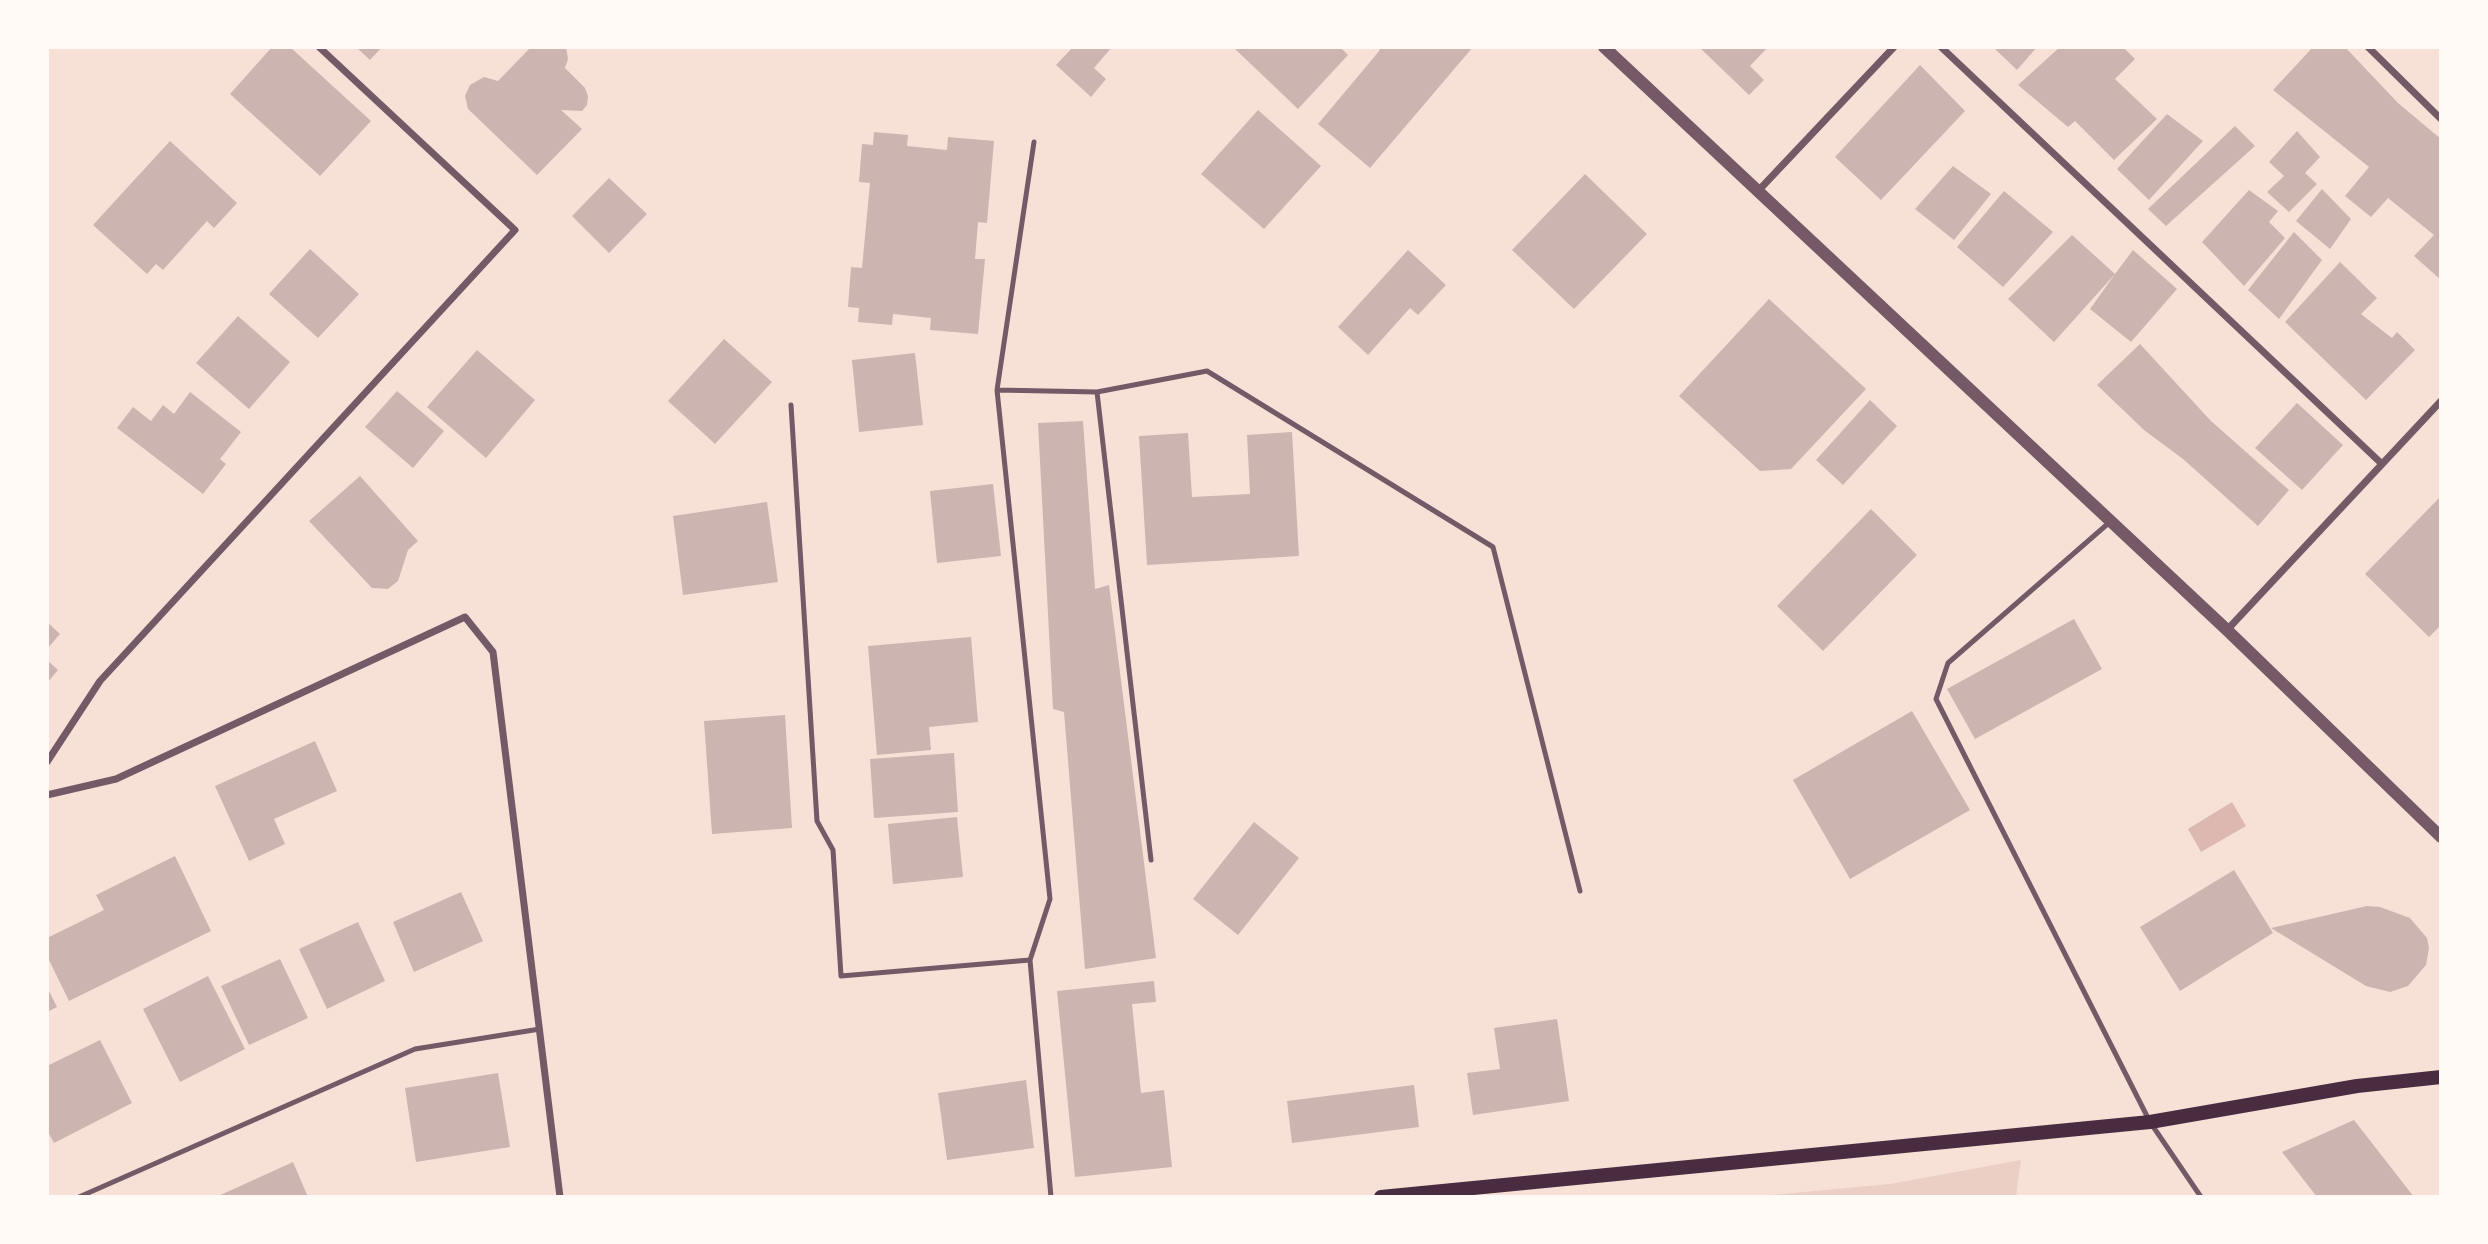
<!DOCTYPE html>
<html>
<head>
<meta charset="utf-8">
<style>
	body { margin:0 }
	#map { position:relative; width:2488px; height:1244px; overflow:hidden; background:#f7e1d7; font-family:Karla,sans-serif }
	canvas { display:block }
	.frame { position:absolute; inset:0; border:49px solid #fffaf5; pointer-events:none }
</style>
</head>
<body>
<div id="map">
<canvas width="2488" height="1244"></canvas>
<div class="frame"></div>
</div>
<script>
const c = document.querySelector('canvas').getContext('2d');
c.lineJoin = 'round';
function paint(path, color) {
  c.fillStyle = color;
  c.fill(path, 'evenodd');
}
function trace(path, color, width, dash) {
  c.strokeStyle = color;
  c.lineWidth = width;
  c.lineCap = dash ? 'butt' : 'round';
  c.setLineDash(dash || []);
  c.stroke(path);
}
paint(new Path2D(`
	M 2021,1160 L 2016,1197 L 1749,1197 L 1890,1184 Z`), '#ebcfc5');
paint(new Path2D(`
	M 2232,802 L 2246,826 L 2201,852 L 2188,829 Z`), '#dcb8b0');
paint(new Path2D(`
	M 272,47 L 290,47 L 371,121 L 320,176 L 230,94 Z
	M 356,47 L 382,47 L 370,60 Z
	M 531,47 L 566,47 L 568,59 L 565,68 L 585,88 L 588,96 L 587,105 L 582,111 L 561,110 L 582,129 L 537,175 L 468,109 L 465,96 L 470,85 L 484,77 L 498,81 Z
	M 1073,47 L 1112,47 L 1094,68 L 1106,79 L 1091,97 L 1056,65 Z
	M 1233,47 L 1340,47 L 1348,55 L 1298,109 Z
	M 1377,47 L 1473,47 L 1370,168 L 1318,124 L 1380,50 Z
	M 1699,47 L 1768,47 L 1750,66 L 1764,80 L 1749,95 Z
	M 1993,47 L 2037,47 L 2017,70 Z
	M 2060,47 L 2123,47 L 2135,59 L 2115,79 L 2157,119 L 2114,160 L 2075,121 L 2068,127 L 2018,85 Z
	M 2313,47 L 2345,47 L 2398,103 L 2441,139 L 2441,280 L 2414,256 L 2434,235 L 2388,198 L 2371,217 L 2345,196 L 2369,167 L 2273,90 Z
	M 1920,65 L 1965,111 L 1881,200 L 1835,157 Z
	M 1258,110 L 1321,166 L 1264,229 L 1201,174 Z
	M 2167,114 L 2203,141 L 2149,200 L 2117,169 Z
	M 2235,126 L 2255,146 L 2166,226 L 2148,209 Z
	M 2297,131 L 2320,157 L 2305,173 L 2317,184 L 2289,212 L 2267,192 L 2284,176 L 2269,162 Z
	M 874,132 L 908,135 L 907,146 L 947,150 L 948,137 L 994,141 L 987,223 L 978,222 L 975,259 L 985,259 L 978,334 L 930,330 L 931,318 L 893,314 L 892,325 L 858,322 L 859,308 L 848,307 L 851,267 L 862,268 L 870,183 L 859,182 L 862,144 L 873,145 Z
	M 170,141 L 237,203 L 214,228 L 207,221 L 163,270 L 156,264 L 147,274 L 93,225 Z
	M 1953,166 L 1991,194 L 1954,240 L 1915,209 Z
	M 1585,174 L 1647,234 L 1574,309 L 1512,250 Z
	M 609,178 L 647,214 L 609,253 L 572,216 Z
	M 2322,189 L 2351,219 L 2330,249 L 2296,221 Z
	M 2249,190 L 2278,211 L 2269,222 L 2285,238 L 2244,286 L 2202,242 Z
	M 2004,191 L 2053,232 L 2003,287 L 1957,247 Z
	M 2294,232 L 2322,260 L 2279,319 L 2248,290 Z
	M 2072,235 L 2115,274 L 2133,250 L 2177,289 L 2131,342 L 2090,309 L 2115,274 L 2054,342 L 2008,299 Z
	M 310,249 L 359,294 L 318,338 L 269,294 Z
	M 1408,250 L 1446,285 L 1418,315 L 1410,308 L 1368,355 L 1338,327 Z
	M 2340,262 L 2377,298 L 2361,314 L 2392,338 L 2397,332 L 2415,350 L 2366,400 L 2285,322 Z
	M 1769,299 L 1866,389 L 1791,469 L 1760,471 L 1679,396 Z
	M 238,316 L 290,362 L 249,409 L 196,363 Z
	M 724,339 L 772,382 L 715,444 L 668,401 Z
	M 2140,344 L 2211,421 L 2289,490 L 2258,526 L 2183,459 L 2144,430 L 2097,385 Z
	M 477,350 L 535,400 L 486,458 L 427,407 Z
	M 915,353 L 923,425 L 859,432 L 852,360 Z
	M 397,391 L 444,431 L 413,468 L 365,427 Z
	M 190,392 L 241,432 L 220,459 L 226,464 L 203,494 L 117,428 L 133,407 L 151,421 L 163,405 L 174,414 Z
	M 1870,400 L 1897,426 L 1843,485 L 1816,460 Z
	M 2297,403 L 2343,445 L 2302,490 L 2255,448 Z
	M 1083,421 L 1095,589 L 1109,585 L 1156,958 L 1085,969 L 1064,712 L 1053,709 L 1038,423 Z
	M 1292,432 L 1299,556 L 1147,565 L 1139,436 L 1188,433 L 1192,497 L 1250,494 L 1247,435 Z
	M 360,476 L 418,541 L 408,550 L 398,581 L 388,589 L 372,588 L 309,521 Z
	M 993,484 L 1001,556 L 937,563 L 930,491 Z
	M 2441,496 L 2441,625 L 2429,637 L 2365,574 Z
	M 767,502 L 778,582 L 683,595 L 673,516 Z
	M 1871,509 L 1917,555 L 1823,651 L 1777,606 Z
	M 2074,619 L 2102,669 L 1975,739 L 1947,689 Z
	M 47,622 L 60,634 L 47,649 Z
	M 971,637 L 978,722 L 929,727 L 931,750 L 877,755 L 868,646 Z
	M 47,660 L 58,670 L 47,683 Z
	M 1912,711 L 1970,810 L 1850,879 L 1793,780 Z
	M 785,715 L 792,828 L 712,834 L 704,721 Z
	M 315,741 L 337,791 L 274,819 L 285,844 L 249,861 L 215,786 Z
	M 954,753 L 958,812 L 874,818 L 870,759 Z
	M 957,817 L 963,877 L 893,884 L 888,824 Z
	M 1254,822 L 1299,858 L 1238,935 L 1193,899 Z
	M 175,856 L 211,931 L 69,1001 L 47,956 L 47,938 L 104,910 L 96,895 Z
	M 2234,870 L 2273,933 L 2180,991 L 2140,927 Z
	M 461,892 L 483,941 L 414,972 L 393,922 Z
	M 2367,906 L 2380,907 L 2410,918 L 2427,938 L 2429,948 L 2426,965 L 2408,986 L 2390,992 L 2366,986 L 2271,928 Z
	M 358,922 L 385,981 L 327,1009 L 299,949 Z
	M 280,959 L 308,1018 L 249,1045 L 221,986 Z
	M 208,976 L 245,1049 L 180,1082 L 143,1009 Z
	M 1154,981 L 1156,1002 L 1132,1004 L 1141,1093 L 1164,1090 L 1172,1167 L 1075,1177 L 1057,991 Z
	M 47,987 L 57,1007 L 47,1012 Z
	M 1557,1019 L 1569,1101 L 1473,1115 L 1467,1073 L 1500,1069 L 1494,1028 Z
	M 100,1040 L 132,1103 L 54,1143 L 47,1130 L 47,1066 Z
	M 498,1073 L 510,1147 L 416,1162 L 405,1088 Z
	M 1026,1080 L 1034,1148 L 947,1160 L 938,1093 Z
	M 1414,1085 L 1419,1127 L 1292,1143 L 1287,1101 Z
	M 2354,1120 L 2414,1197 L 2317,1197 L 2282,1152 Z
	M 293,1162 L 308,1197 L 216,1197 Z`), '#ccb4b1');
trace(new Path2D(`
	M 997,390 L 1034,142
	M 1097,392 L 1151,860
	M 791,405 L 817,821 L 833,850 L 841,976 L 1030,960
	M 2111,521 L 1948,663 L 1936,699 L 2150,1122 L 2201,1197
	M 79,1197 L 415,1049 L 540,1029
	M 1051,1197 L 1030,960 L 1050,899 L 997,390 L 1097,392 L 1207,371 L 1493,547 L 1580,891`), '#755966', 5);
trace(new Path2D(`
	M 1941,47 L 2382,464
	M 2368,47 L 2441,119
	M 1759,190 L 1894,47
	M 2227,630 L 2441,401
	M 47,762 L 100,681 L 515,230 L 319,47
	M 47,795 L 116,779 L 465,617 L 493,652 L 560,1197`), '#755966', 7);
trace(new Path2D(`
	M 1604,47 L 2227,630 L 2441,837`), '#755966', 12);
trace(new Path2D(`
	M 1381,1197 L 2150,1122 L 2357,1086 L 2441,1077`), '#4a2c40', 14);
</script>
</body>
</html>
